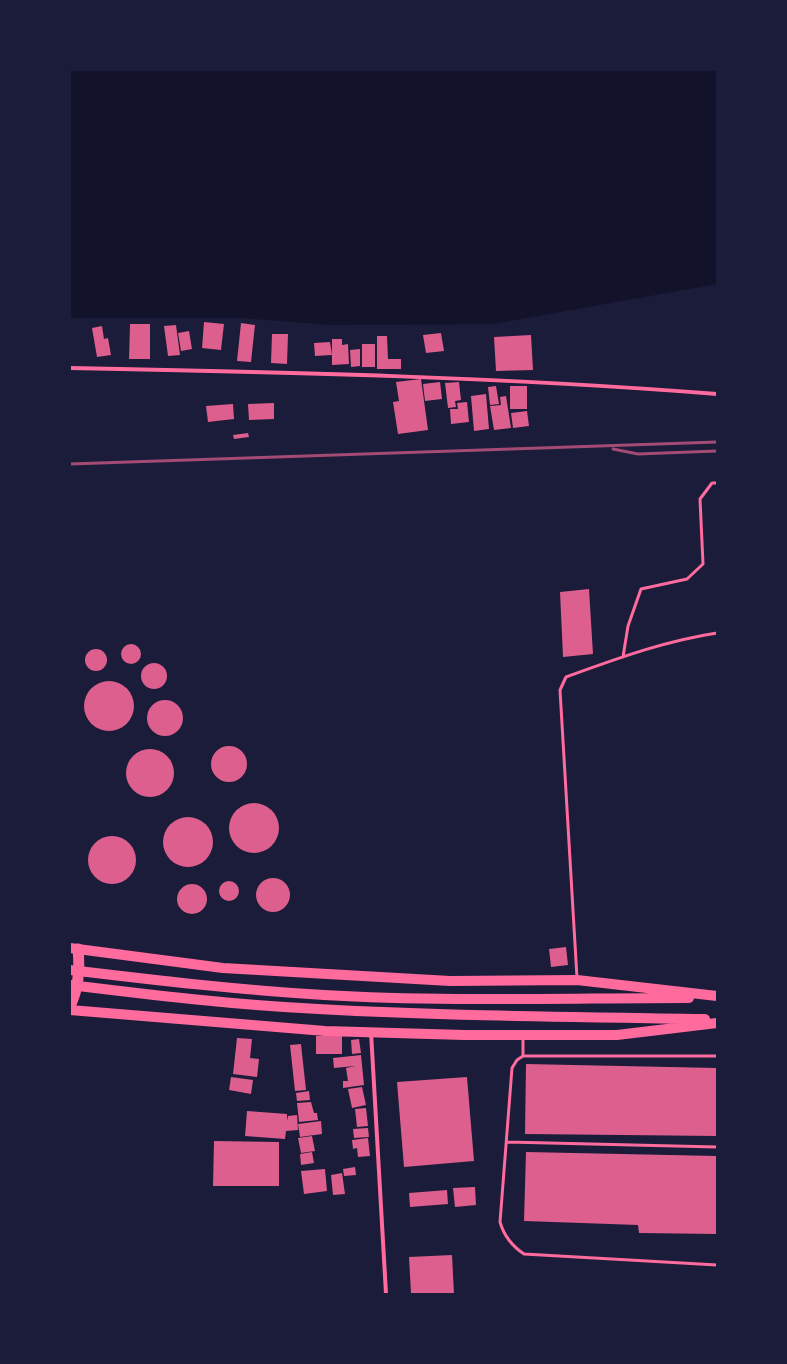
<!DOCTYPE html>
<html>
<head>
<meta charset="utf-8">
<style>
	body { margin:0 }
	#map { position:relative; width:787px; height:1364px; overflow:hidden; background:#1b1b3a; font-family:Inter,sans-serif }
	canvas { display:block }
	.frame { position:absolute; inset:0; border:71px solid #1b1b3a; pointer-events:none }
</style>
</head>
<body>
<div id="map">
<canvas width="787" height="1364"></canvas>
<div class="frame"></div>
</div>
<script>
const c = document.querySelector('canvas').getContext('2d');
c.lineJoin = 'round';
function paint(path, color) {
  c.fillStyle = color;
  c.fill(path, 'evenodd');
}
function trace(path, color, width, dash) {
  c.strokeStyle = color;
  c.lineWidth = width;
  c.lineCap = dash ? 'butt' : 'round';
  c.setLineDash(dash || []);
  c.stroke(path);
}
paint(new Path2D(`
	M 70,70 L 717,70 L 717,284 L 493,324 L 332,325 L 241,318 L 70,318 Z`), '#12122b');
paint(new Path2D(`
	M 204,322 L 224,324 L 221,350 L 202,348 Z
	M 241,323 L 255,325 L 251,362 L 237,361 Z
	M 130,324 L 150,324 L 150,359 L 129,359 Z
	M 176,325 L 180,355 L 168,356 L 164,326 Z
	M 102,326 L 104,339 L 108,338 L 111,355 L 97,357 L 92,328 Z
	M 189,331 L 192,349 L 181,351 L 178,333 Z
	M 441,333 L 444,351 L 426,353 L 423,335 Z
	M 272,334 L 288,334 L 287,364 L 271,363 Z
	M 531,335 L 533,370 L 496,371 L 494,337 Z
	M 377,336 L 387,336 L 388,359 L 401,359 L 401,369 L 377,369 Z
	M 332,339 L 342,339 L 342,345 L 348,344 L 349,364 L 332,365 Z
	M 330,342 L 332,355 L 315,356 L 314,343 Z
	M 362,344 L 375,344 L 375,367 L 362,367 Z
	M 360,349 L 360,366 L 351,367 L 350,350 Z
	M 421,379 L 428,430 L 398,434 L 393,402 L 399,401 L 396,382 Z
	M 440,382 L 442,399 L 425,401 L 423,384 Z
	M 459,382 L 461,400 L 455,401 L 456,407 L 448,408 L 445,383 Z
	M 496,386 L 499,404 L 490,405 L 488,387 Z
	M 510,386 L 527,386 L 527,409 L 510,409 Z
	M 486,394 L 489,429 L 474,431 L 471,396 Z
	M 506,396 L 511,428 L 494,430 L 490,406 L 501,405 L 500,397 Z
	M 467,402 L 469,422 L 451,424 L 450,409 L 458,409 L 457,403 Z
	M 274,403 L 274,419 L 249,420 L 248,404 Z
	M 233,404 L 234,419 L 208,422 L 206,406 Z
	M 527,411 L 529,426 L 513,428 L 511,413 Z
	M 248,433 L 249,437 L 234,439 L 233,435 Z
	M 589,589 L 593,654 L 563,657 L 560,592 Z
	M121 654a10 10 0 1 1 20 0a10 10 0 1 1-20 0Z
	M85 660a11 11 0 1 1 22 0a11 11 0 1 1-22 0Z
	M141 676a13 13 0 1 1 26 0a13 13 0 1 1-26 0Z
	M84 706a25 25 0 1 1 50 0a25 25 0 1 1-50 0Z
	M147 718a18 18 0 1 1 36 0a18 18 0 1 1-36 0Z
	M211 764a18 18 0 1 1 36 0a18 18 0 1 1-36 0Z
	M126 773a24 24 0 1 1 48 0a24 24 0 1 1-48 0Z
	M229 828a25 25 0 1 1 50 0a25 25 0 1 1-50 0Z
	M163 842a25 25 0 1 1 50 0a25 25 0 1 1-50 0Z
	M88 860a24 24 0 1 1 48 0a24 24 0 1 1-48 0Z
	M256 895a17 17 0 1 1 34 0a17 17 0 1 1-34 0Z
	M219 891a10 10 0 1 1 20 0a10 10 0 1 1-20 0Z
	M177 899a15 15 0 1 1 30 0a15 15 0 1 1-30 0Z
	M 566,947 L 568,965 L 551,967 L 549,949 Z
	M 316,1036 L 342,1036 L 342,1054 L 316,1054 Z
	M 237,1038 L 252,1039 L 250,1058 L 259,1059 L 257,1077 L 233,1074 Z
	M 359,1039 L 361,1053 L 352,1054 L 351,1040 Z
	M 301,1044 L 306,1090 L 295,1091 L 290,1045 Z
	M 361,1055 L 364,1085 L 343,1088 L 343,1081 L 348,1081 L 346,1068 L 355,1066 L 334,1068 L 333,1058 Z
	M 526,1064 L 717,1068 L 717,1136 L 525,1134 Z
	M 231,1077 L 253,1080 L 251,1094 L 229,1090 Z
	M 467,1077 L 474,1161 L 404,1167 L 397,1082 Z
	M 362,1087 L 366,1105 L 352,1108 L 348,1089 Z
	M 309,1091 L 310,1100 L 297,1101 L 296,1093 Z
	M 311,1102 L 314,1113 L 317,1113 L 318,1120 L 299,1122 L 297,1103 Z
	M 366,1108 L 368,1126 L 357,1127 L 355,1109 Z
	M 247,1111 L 287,1114 L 287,1121 L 288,1116 L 297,1115 L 298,1130 L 286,1131 L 285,1139 L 245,1136 Z
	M 321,1121 L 322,1134 L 300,1137 L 298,1124 Z
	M 368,1128 L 369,1137 L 354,1138 L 353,1129 Z
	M 312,1136 L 315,1151 L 301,1153 L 298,1138 Z
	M 368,1138 L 370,1156 L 358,1157 L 357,1148 L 353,1149 L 352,1140 Z
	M 214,1141 L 279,1142 L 279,1186 L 213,1186 Z
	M 312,1152 L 314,1163 L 301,1165 L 300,1154 Z
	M 526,1152 L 717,1156 L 717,1234 L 639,1233 L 638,1225 L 524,1221 Z
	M 355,1167 L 356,1175 L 344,1176 L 343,1169 Z
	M 325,1169 L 327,1191 L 304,1194 L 301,1171 Z
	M 342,1173 L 345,1194 L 333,1195 L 331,1175 Z
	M 475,1187 L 476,1205 L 455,1207 L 453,1188 Z
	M 447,1190 L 448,1204 L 410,1207 L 409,1193 Z
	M 452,1255 L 454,1294 L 411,1294 L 409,1257 Z`), '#dd5f8e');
trace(new Path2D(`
	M 623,657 L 628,626 L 641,589 L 687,579 L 703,564 L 700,499 L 712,483 L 717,483
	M 577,978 L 560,690 L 566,677 C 616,659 664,641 717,633
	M 523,1037 L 523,1056 L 717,1056
	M 523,1056 L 517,1060 L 512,1068 L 500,1222 C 504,1236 512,1246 524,1254 L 717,1265
	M 507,1142 L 717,1147`), '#ff6b9d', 3);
trace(new Path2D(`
	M 70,368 C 286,372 502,377 717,394
	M 371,1032 L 386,1294`), '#ff6b9d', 4);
trace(new Path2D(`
	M 70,948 L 223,968 L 450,981 L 577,980 L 717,996
	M 70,970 C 154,980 239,990 324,995 C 445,1002 567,998 689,998
	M 70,985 C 152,995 235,1005 318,1009 C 447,1016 576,1017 705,1019
	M 70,1010 L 325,1031 L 464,1035 L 617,1035 L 717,1023`), '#ff6b9d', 10);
trace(new Path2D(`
	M 70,1006 C 79,988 80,969 78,949`), '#ff6b9d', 11);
trace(new Path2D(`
	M 613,449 L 638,454 L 717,451
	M 70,464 L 717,442`), '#a44b75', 3);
</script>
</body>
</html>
